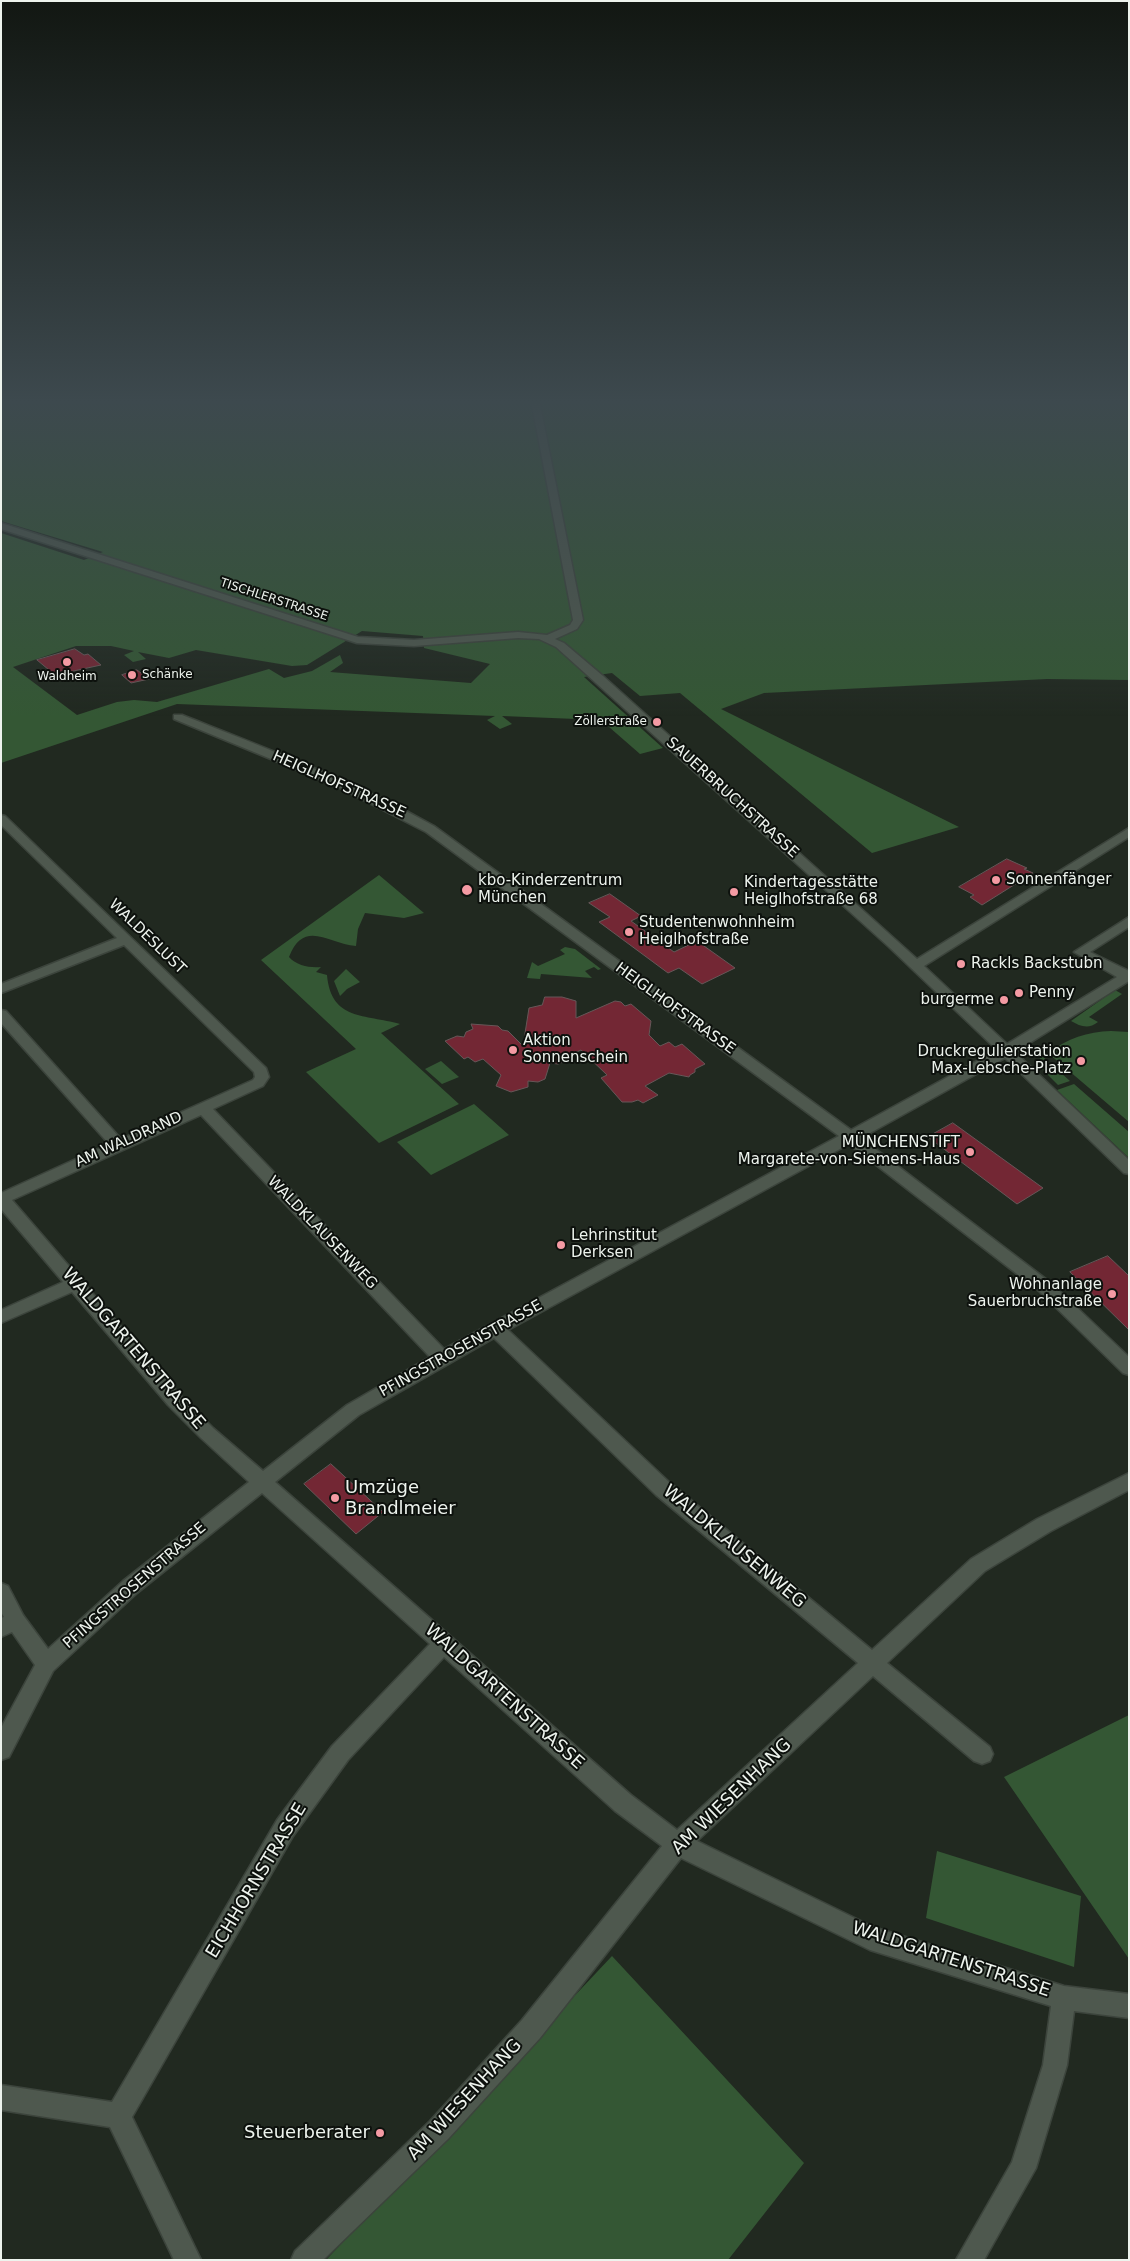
<!DOCTYPE html>
<html>
<head>
<meta charset="utf-8">
<style>
	body { margin:0 }
	#map { position:relative; width:1130px; height:2261px; overflow:hidden; background:#212920; font-family:"DejaVu Sans",sans-serif }
	canvas { display:block }
	.frame { position:absolute; inset:0; border:2px solid #edf3ed; pointer-events:none }
</style>
</head>
<body>
<div id="map">
<canvas width="1130" height="2261"></canvas>
<div class="frame"></div>
</div>
<script>
const c = document.querySelector('canvas').getContext('2d');
c.lineJoin = 'round';
function paint(path, color) {
  c.fillStyle = color;
  c.fill(path, 'evenodd');
}
function trace(path, color, width, dash) {
  c.strokeStyle = color;
  c.lineWidth = width;
  c.lineCap = dash ? 'butt' : 'round';
  c.setLineDash(dash || []);
  c.stroke(path);
}
function write(font, color, halo, rows, align = 'center') {
  c.font = font + ' "DejaVu Sans",sans-serif';
  c.lineWidth = 4;
  c.setLineDash([]);
  c.textBaseline = 'middle';
  c.strokeStyle = halo;
  c.fillStyle = color;
  for (const [text, x, y, turn = 0] of rows) {
    c.save();
    c.translate(x, y);
    c.rotate((+turn || 0) * Math.PI / 180);
    c.textAlign = isNaN(turn) ? turn : align;
    if (halo) c.strokeText(text, 0, 0);
    c.fillText(text, 0, 0);
    c.restore();
  }
}
paint(new Path2D(`
	M 1,400 L 1129,400 L 1129,680 L 1047,679 L 764,693 L 721,709 L 959,827 L 872,853 L 680,693 L 640,696 L 612,673 L 584,677 L 663,748 L 640,754 L 601,720 L 502,716 L 512,724 L 500,729 L 487,720 L 495,716 L 177,704 L 1,763 L 1,533 L 84,560 L 103,552 L 1,521 ZM 362,631 L 423,636 L 424,648 L 490,664 L 471,683 L 330,672 L 343,663 L 340,655 L 312,671 L 284,678 L 269,669 L 157,702 L 134,700 L 117,702 L 77,715 L 13,667 L 76,646 L 111,646 L 134,651 L 124,655 L 133,662 L 146,659 L 138,652 L 169,658 L 196,650 L 292,666 L 307,665 Z
	M 379,875 L 424,913 L 404,918 L 365,913 L 358,929 L 356,946 C 329,944 304,918 289,957 C 297,966 310,968 321,967 L 316,972 L 327,975 C 331,1021 365,1014 400,1024 L 381,1033 L 459,1104 L 379,1143 L 306,1072 L 356,1049 L 261,960 Z
	M 565,947 L 575,949 L 601,969 L 598,970 L 594,967 L 585,971 L 592,978 L 541,974 L 540,979 L 527,978 L 532,962 L 538,966 L 565,954 L 560,950 Z
	M 346,969 L 360,982 L 347,989 L 340,996 L 334,981 Z
	M 1115,990 L 1122,994 L 1089,1017 L 1098,1022 C 1088,1030 1080,1026 1071,1021 Z
	M 1111,1031 L 1129,1032 L 1129,1122 L 1048,1053 C 1068,1038 1087,1032 1111,1031 Z
	M 1042,1056 L 1070,1081 L 1058,1085 L 1036,1063 Z
	M 441,1061 L 459,1077 L 442,1084 L 425,1069 Z
	M 1074,1084 L 1129,1132 L 1129,1158 L 1057,1090 Z
	M 474,1104 L 509,1135 L 431,1175 L 397,1142 Z
	M 1129,1715 L 1129,1959 L 1004,1777 Z
	M 937,1851 L 1081,1896 L 1074,1967 L 926,1918 Z
	M 612,1956 L 804,2163 L 728,2260 L 326,2260 Z`), '#345734');
const building = new Path2D(`
	M 75,649 L 84,655 L 88,654 L 101,665 L 55,675 L 37,660 Z
	M 137,670 L 149,679 L 131,683 L 122,675 Z
	M 1007,859 L 1027,868 L 1024,869 L 1033,873 L 982,905 L 970,897 L 974,895 L 959,887 Z
	M 610,894 L 641,916 L 631,921 L 674,952 L 697,941 L 735,968 L 702,984 L 679,968 L 668,973 L 599,922 L 610,917 L 589,903 Z
	M 545,997 L 562,997 L 576,1001 L 576,1018 L 615,1001 L 621,1002 L 625,1006 L 631,1004 L 651,1021 L 649,1035 L 660,1046 L 669,1042 L 675,1047 L 682,1044 L 705,1064 L 695,1069 L 695,1072 L 690,1075 L 689,1077 L 669,1073 L 645,1086 L 658,1095 L 643,1103 L 638,1100 L 632,1102 L 622,1102 L 601,1078 L 607,1075 L 581,1050 L 563,1058 L 563,1062 L 558,1064 L 550,1063 L 545,1079 L 538,1082 L 528,1081 L 528,1087 L 511,1092 L 496,1086 L 501,1075 L 483,1059 L 475,1062 L 468,1057 L 464,1059 L 445,1041 L 457,1036 L 464,1037 L 466,1032 L 473,1029 L 471,1024 L 498,1026 L 502,1030 L 508,1031 L 523,1046 L 529,1008 L 542,1005 Z
	M 953,1123 L 1043,1188 L 1017,1204 L 928,1137 Z
	M 1108,1256 L 1129,1276 L 1129,1330 L 1070,1272 Z
	M 331,1464 L 383,1512 L 356,1534 L 304,1484 Z`);
paint(building, '#732734');
trace(building, '#665758', 1);
const minor = new Path2D(`
	M 531,400 L 539,400 L 583,620 L 577,629 L 555,639 L 564,643 L 603,676 L 917,959 L 1129,828 L 1129,837 L 924,966 L 1007,1044 L 1117,977 L 1074,952 L 1129,917 L 1129,927 L 1090,952 L 1129,971 L 1129,981 L 1015,1052 L 1129,1160 L 1129,1174 L 1124,1173 L 1005,1058 L 861,1138 L 1051,1283 L 1129,1357 L 1129,1375 L 1123,1373 L 1039,1291 L 849,1144 L 508,1330 L 670,1483 L 872,1650 L 971,1559 L 1037,1519 L 1129,1473 L 1129,1490 L 1051,1531 L 985,1571 L 887,1663 L 990,1747 L 993,1754 L 990,1761 L 982,1764 L 974,1761 L 873,1676 L 697,1841 L 873,1927 L 1064,1986 L 1129,1994 L 1129,2018 L 1074,2011 L 1067,2065 L 1036,2168 L 984,2260 L 956,2260 L 1012,2162 L 1043,2065 L 1051,2006 L 870,1950 L 681,1858 L 540,2038 L 448,2139 L 323,2260 L 291,2260 L 295,2251 L 430,2121 L 522,2020 L 662,1846 L 615,1811 L 444,1657 L 348,1760 L 293,1836 L 132,2117 L 201,2260 L 174,2260 L 110,2127 L 1,2110 L 1,2085 L 112,2102 L 277,1820 L 332,1746 L 430,1644 L 262,1493 L 137,1593 L 53,1671 L 9,1757 L 1,1760 L 1,1728 L 35,1665 L 12,1632 L 1,1637 L 1,1618 L 4,1617 L 1,1612 L 1,1583 L 8,1586 L 23,1615 L 48,1649 L 123,1581 L 249,1482 L 201,1438 L 168,1405 L 72,1292 L 1,1323 L 1,1310 L 63,1282 L 1,1209 L 1,1193 L 109,1144 L 1,1023 L 1,1010 L 6,1011 L 121,1139 L 253,1080 L 255,1077 L 254,1072 L 124,945 L 1,993 L 1,984 L 117,938 L 1,825 L 1,815 L 5,816 L 266,1068 L 269,1077 L 263,1086 L 213,1109 L 444,1349 L 839,1136 L 426,832 L 334,785 L 174,719 L 174,715 L 182,715 C 268,749 353,781 434,826 L 851,1130 L 997,1050 L 889,947 L 556,647 L 539,639 L 518,638 L 414,646 L 357,643 L 1,529 L 1,523 L 358,637 L 414,640 L 518,632 L 547,635 L 570,625 L 573,620 ZM 201,1115 L 430,1357 L 347,1405 L 263,1471 L 213,1428 L 180,1395 L 12,1200 ZM 494,1338 L 656,1495 L 858,1663 L 677,1830 L 631,1795 L 275,1482 L 359,1415 Z`);
trace(minor, '#3c443c', 3);
paint(minor, '#4e584e');
const sky = c.createLinearGradient(0, 0, 0, 717);
sky.addColorStop(0, '#121712');
sky.addColorStop(0.56, '#3d494e');
sky.addColorStop(1, '#3d494e00');
c.fillStyle = sky;
c.fillRect(0, 0, 1130, 717);
for (const [x, y, r, color] of [
	[67,662,5,"#f49aa3"],
	[132,675,5,"#f49aa3"],
	[657,722,5,"#f49aa3"],
	[996,880,5,"#f49aa3"],
	[467,890,6,"#f49aa3"],
	[734,892,5,"#f49aa3"],
	[629,932,5,"#f49aa3"],
	[961,964,5,"#f49aa3"],
	[1019,993,5,"#f49aa3"],
	[1004,1000,5,"#f49aa3"],
	[513,1050,5,"#f49aa3"],
	[1081,1061,5,"#f49aa3"],
	[970,1152,5,"#f49aa3"],
	[561,1245,5,"#f49aa3"],
	[1112,1294,5,"#f49aa3"],
	[335,1498,5,"#f49aa3"],
	[380,2133,5,"#f49aa3"]
]) {
  const dot = new Path2D();
  dot.arc(x, y, r, 0, 2 * Math.PI);
  c.fillStyle = color;
  c.fill(dot);
  trace(dot, '#0d110d', 2);
}
write('12px', '#edf3ed', '#0d110d', [
	["TISCHLERSTRASSE",274,600,18]
]);
write('12px', '#edf3ed', '#0d110d', [
	["Schänke",142,675],
	["Waldheim",67,677,"center"],
	["Zöllerstraße",647,722,"right"]
], 'left');
write('15px', '#edf3ed', '#0d110d', [
	["HEIGLHOFSTRASSE",339,785,24],
	["SAUERBRUCHSTRASSE",732,798,42],
	["WALDESLUST",147,937,44],
	["HEIGLHOFSTRASSE",675,1009,36],
	["AM WALDRAND",129,1140,-24],
	["WALDKLAUSENWEG",322,1233,46],
	["PFINGSTROSENSTRASSE",461,1349,-29],
	["PFINGSTROSENSTRASSE",135,1586,-41]
]);
write('15px', '#edf3ed', '#0d110d', [
	["Sonnenfänger",1006,880],
	["kbo-Kinderzentrum",478,881],
	["München",478,898],
	["Kindertagesstätte",744,883],
	["Heiglhofstraße 68",744,900],
	["Studentenwohnheim",639,923],
	["Heiglhofstraße",639,940],
	["Rackls Backstubn",971,964],
	["Penny",1029,993],
	["burgerme",994,1000,"right"],
	["Aktion",523,1041],
	["Sonnenschein",523,1058],
	["Druckregulierstation",1071,1052,"right"],
	["Max-Lebsche-Platz",1071,1069,"right"],
	["MÜNCHENSTIFT",960,1143,"right"],
	["Margarete-von-Siemens-Haus",960,1160,"right"],
	["Lehrinstitut",571,1236],
	["Derksen",571,1253],
	["Wohnanlage",1102,1285,"right"],
	["Sauerbruchstraße",1102,1302,"right"]
], 'left');
write('18px', '#edf3ed', '#0d110d', [
	["WALDGARTENSTRASSE",133,1349,49],
	["WALDKLAUSENWEG",734,1547,40],
	["WALDGARTENSTRASSE",504,1697,42],
	["AM WIESENHANG",732,1797,-44],
	["EICHHORNSTRASSE",257,1881,-59],
	["WALDGARTENSTRASSE",951,1960,18],
	["AM WIESENHANG",465,2100,-47]
]);
write('18px', '#edf3ed', '#0d110d', [
	["Umzüge",345,1488],
	["Brandlmeier",345,1509],
	["Steuerberater",370,2133,"right"]
], 'left');
</script>
</body>
</html>
